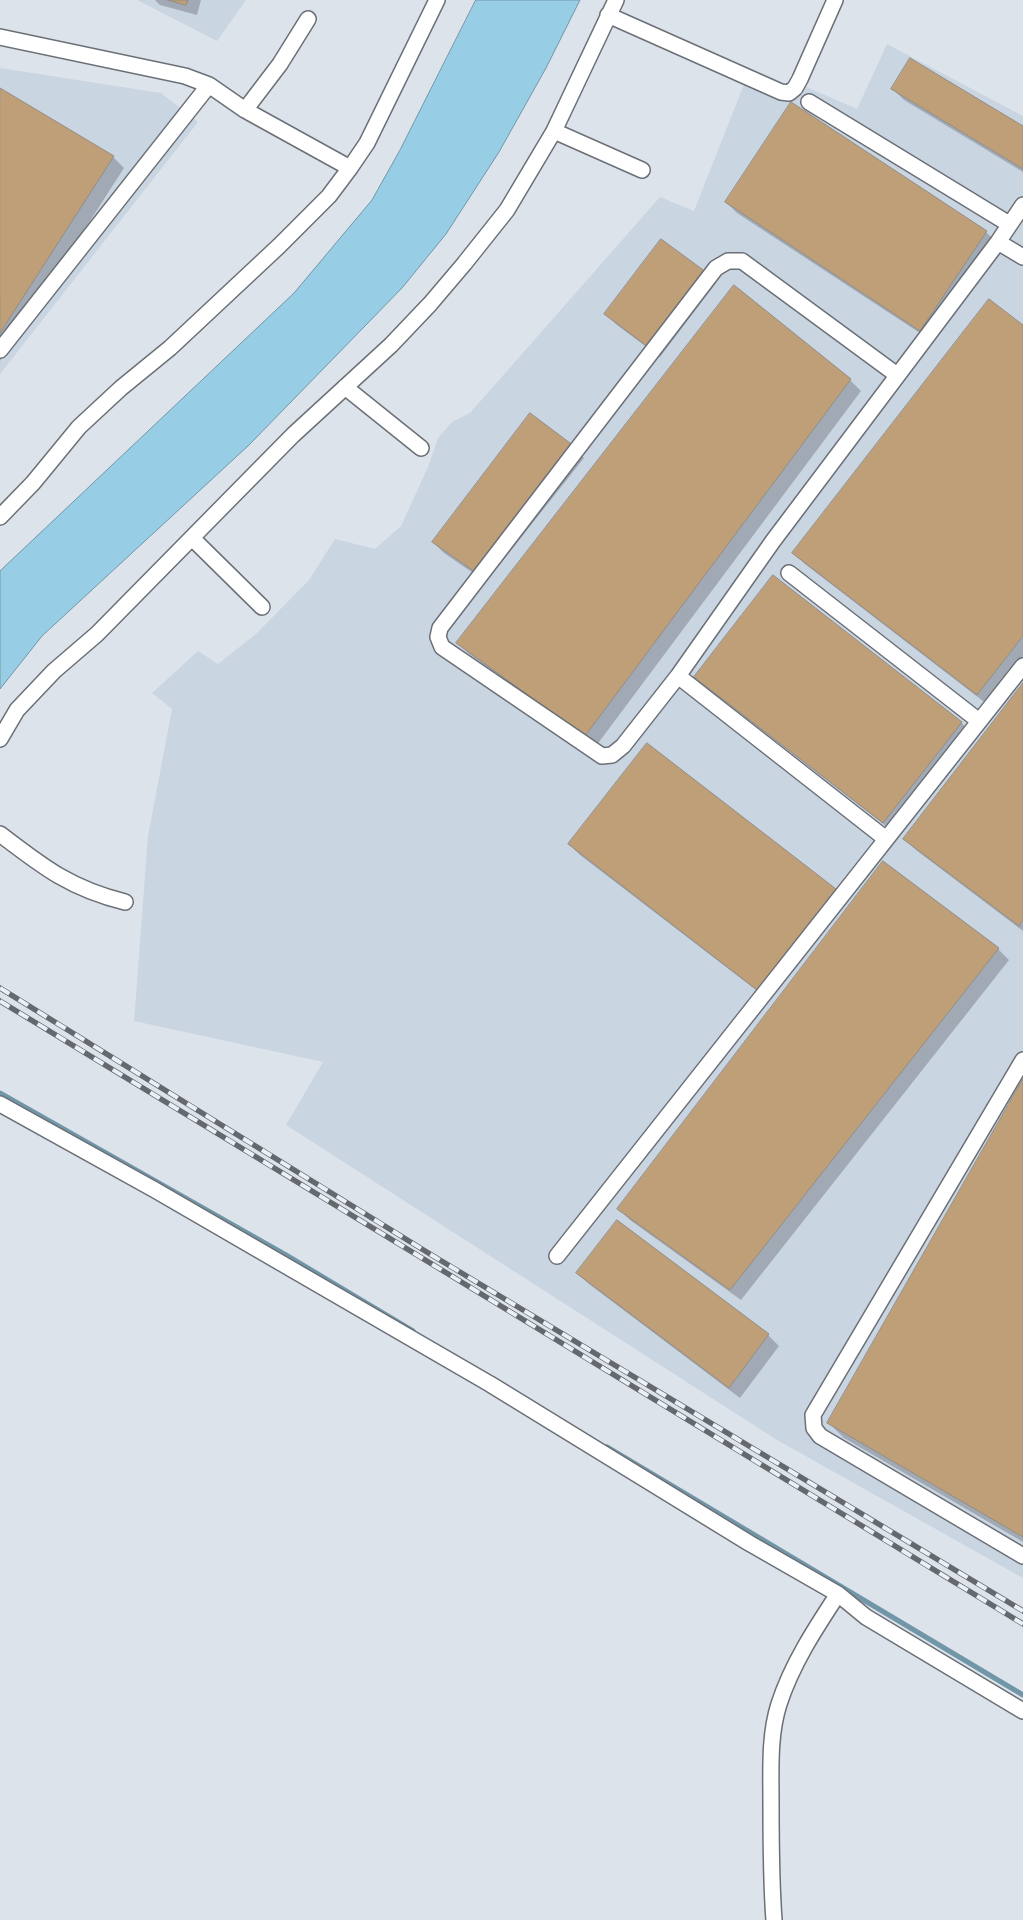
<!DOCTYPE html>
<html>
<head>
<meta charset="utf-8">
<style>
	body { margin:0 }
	canvas { display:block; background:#dde3eb }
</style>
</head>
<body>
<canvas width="1023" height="1920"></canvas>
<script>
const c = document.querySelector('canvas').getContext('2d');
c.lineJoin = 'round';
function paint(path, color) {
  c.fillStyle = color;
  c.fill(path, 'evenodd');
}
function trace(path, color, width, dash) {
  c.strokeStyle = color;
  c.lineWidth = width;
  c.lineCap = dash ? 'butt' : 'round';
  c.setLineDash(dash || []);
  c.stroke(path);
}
paint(new Path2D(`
	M 137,0 L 246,0 L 217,41 Z
	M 887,44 L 1023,116 L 1023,1578 L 777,1440 L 286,1125 L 323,1062 L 134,1021 L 148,836 L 172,709 L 152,693 L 198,651 L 218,664 L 257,633 L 309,580 L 335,539 L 375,549 L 401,526 L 428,467 L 438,438 L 452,422 L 470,413 L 660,197 L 694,211 L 746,79 L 797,98 L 802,85 L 857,109 Z
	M 0,68 L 161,93 L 198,122 L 0,374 Z`), '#cad5e2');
const water = new Path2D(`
	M 476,0 L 580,0 L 546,68 L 499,152 L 446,234 L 402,288 L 249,445 L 42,636 L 0,689 L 0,571 L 294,293 L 372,200 L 400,150 Z`);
paint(water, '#98cee5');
trace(water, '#7096a7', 1);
paint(new Path2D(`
	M 155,0 L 201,0 L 197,15 L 160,5 Z
	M 0,89 L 113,157 L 124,168 L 0,361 Z
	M 893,89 L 1023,128 L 1023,172 L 904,100 Z
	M 726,202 L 986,232 L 997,243 L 932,341 L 737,213 Z
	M 705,272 L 716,283 L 660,357 L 617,325 L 606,314 Z
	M 734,287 L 850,380 L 861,391 L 596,746 L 468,653 L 458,642 Z
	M 1023,327 L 1023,660 L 988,705 L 805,564 L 794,553 Z
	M 573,447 L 584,458 L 486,582 L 444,553 L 433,542 Z
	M 773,577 L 962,723 L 972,734 L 895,833 L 706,687 L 695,676 Z
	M 1023,685 L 1023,931 L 916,850 L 905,839 Z
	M 647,744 L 836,890 L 846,901 L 769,1000 L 580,855 L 569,844 Z
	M 998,949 L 1009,960 L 741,1300 L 630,1220 L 619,1209 Z
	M 1023,1082 L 1023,1542 L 844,1438 L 829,1423 Z
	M 617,1222 L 768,1335 L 779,1346 L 740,1398 L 589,1284 L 578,1273 Z`), '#0003');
trace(new Path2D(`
	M 0,1093 L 286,1255 L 413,1331
	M 607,1447 L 1023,1695`), '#7096a7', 5);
const building = new Path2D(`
	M 168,0 L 188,0 L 186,5 Z
	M 910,58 L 1023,126 L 1023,169 L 891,89 Z
	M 0,88 L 114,156 L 0,333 Z
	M 791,102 L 987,231 L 920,331 L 725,202 Z
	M 661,239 L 706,272 L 648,347 L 604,314 Z
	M 734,285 L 851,379 L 585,736 L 456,643 Z
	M 989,299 L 1023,325 L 1023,636 L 977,695 L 792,553 Z
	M 530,413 L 574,446 L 475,572 L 432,542 Z
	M 773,575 L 962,722 L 883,823 L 694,677 Z
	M 1023,683 L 1023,920 L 1019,926 L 903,839 Z
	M 647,743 L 836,889 L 757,990 L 568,844 Z
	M 883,861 L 999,948 L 730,1290 L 617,1209 Z
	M 1023,1079 L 1023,1537 L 827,1423 Z
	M 617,1220 L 769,1334 L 729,1388 L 576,1273 Z`);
paint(building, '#be9f78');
trace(building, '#938d86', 1);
const minor = new Path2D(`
	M 608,15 L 781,92 L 789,93 L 795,88 L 800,79 L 835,0
	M 0,37 L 185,76 L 209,85 L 245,110 L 350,168 L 367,143 L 437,0
	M 809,102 L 1009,224
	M 245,110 L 280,64 L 308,19
	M 554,131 L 642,170
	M 998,242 L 1023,257
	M 0,350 L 209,85
	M 897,375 L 742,261 L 728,261 L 716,268 L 440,628 L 438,637 L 442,647 L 602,756 L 612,755 L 623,746 L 678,676 L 773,541 L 998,242 L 1023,205
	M 345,387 L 421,448
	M 0,517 L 33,483 L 79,427 L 121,388 L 170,348 L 279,246 L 329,196 L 350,168
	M 192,538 L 262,607
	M 789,573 L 979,721
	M 678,676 L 886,839
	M 0,739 L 17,710 L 54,671 L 97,634 L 293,435 L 391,345 L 430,304 L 464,264 L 507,210 L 554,131 L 616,0
	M 0,834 C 43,867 71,889 125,902
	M 1023,1060 L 813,1415 L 814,1428 L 820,1436 L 1023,1556
	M 0,1104 L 155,1190 L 490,1384 L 749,1543 L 838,1594 L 866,1617 L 1023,1711
	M 557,1256 L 1023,666
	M 774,1920 C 771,1881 771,1842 771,1802 C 771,1770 769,1735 779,1704 C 792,1664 815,1629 838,1594`);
trace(minor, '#6b7077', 18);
trace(minor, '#fff', 15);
const rail = new Path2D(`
	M 0,988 L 430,1254 L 1023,1611
	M 0,1001 L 1023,1624`);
trace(rail, '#65696e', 5.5);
trace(rail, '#eaf0f8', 4, [11]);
</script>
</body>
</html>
